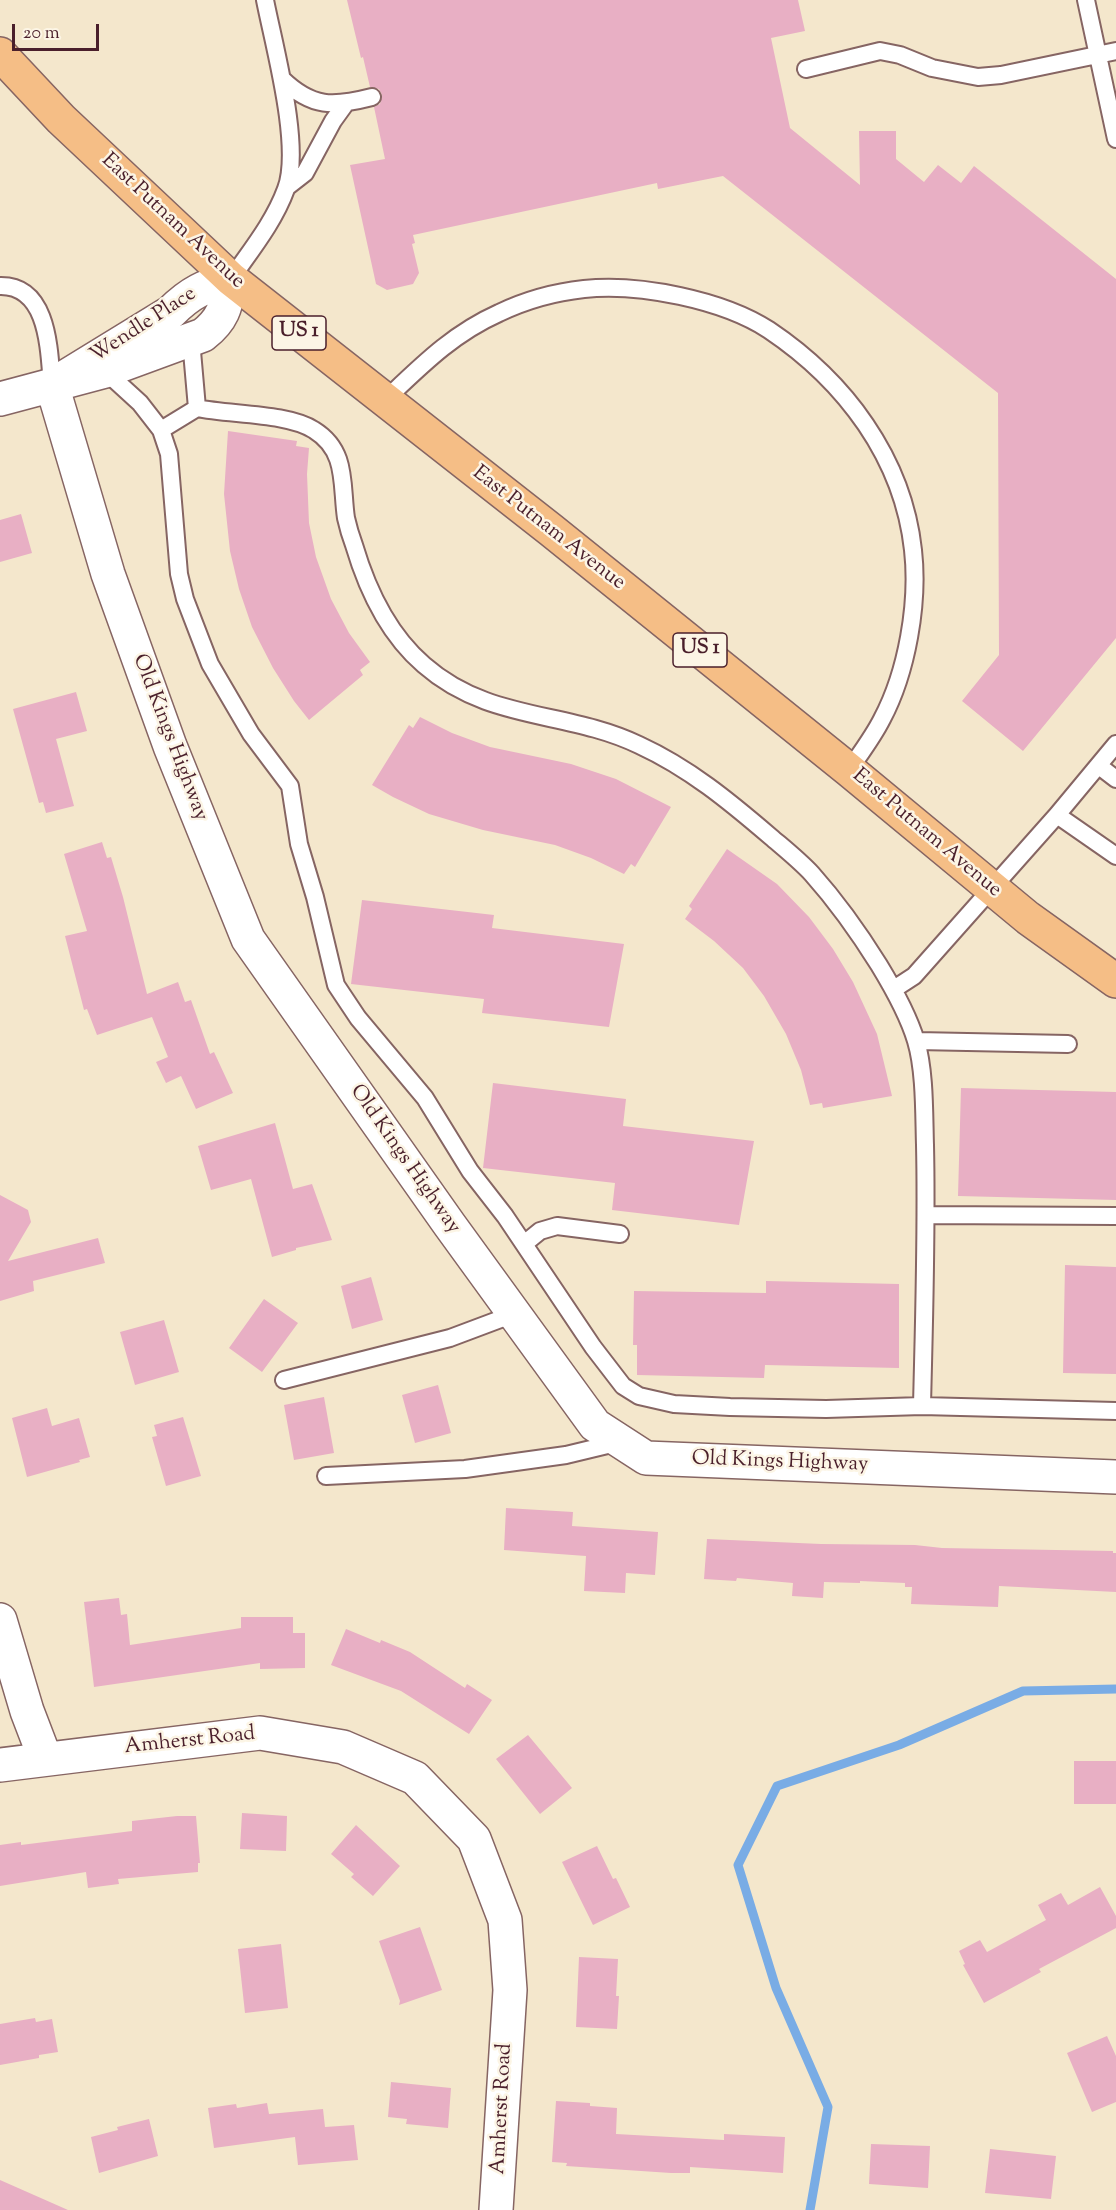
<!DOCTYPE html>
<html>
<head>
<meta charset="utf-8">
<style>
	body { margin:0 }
	#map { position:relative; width:1116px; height:2210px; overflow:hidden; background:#f4e7cc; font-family:"Sorts Mill Goudy",serif }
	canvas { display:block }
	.scale { position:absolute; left:12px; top:24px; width:87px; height:27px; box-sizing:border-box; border:3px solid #4a1f2b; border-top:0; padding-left:8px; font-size:18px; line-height:21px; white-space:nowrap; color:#4a1f2b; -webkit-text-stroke:4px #fcf5e5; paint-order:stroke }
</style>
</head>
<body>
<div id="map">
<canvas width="1116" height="2210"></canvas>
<div class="scale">20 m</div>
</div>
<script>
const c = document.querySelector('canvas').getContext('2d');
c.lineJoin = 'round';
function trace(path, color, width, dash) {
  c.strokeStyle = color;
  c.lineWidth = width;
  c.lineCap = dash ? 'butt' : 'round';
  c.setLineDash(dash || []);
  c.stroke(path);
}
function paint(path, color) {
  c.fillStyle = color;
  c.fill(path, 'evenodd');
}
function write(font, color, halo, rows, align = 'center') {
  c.font = font + ' "Sorts Mill Goudy",serif';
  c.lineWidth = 5;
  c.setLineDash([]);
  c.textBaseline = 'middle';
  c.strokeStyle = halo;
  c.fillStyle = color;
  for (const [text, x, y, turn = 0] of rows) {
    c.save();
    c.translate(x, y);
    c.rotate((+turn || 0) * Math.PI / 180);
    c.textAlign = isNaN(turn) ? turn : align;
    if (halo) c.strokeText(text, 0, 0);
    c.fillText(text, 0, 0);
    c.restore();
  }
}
trace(new Path2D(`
	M 810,2210 L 828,2107 L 776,1988 L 738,1865 L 777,1786 L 899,1745 L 1023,1691 L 1116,1689`), '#79ace5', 9);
paint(new Path2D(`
	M 347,0 L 798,0 L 805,31 L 771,38 L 790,128 L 860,185 L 859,131 L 896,131 L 896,159 L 924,182 L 938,165 L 961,183 L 974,166 L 1116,279 L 1116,638 L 1023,751 L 962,701 L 999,655 L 998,393 L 723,176 L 658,189 L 657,183 L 413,235 L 415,243 L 412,244 L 419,273 L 413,284 L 387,290 L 376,284 L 350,165 L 385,159 L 374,107 L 380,104 L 382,95 L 379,89 L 370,87 L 363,57 L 361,58 Z
	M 228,431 L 297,441 L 296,446 L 309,448 L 307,474 L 309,523 L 316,557 L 331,599 L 349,633 L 370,662 L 360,670 L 363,675 L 309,720 L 294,701 L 273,668 L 252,627 L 239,589 L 230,551 L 224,494 Z
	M 21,514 L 32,553 L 0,562 L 0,520 Z
	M 76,692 L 87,731 L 56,739 L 74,806 L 46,813 L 43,802 L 39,803 L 13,709 Z
	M 420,717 L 452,733 L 490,747 L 571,764 L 616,779 L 671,807 L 635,867 L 631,864 L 624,874 L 591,858 L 555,845 L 483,830 L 429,814 L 393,797 L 372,785 L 409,725 L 413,728 Z
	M 102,842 L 107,858 L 111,857 L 123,897 L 147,994 L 178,982 L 185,1002 L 191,1000 L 210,1054 L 214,1052 L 233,1093 L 196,1109 L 181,1076 L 166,1083 L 156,1062 L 168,1057 L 152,1017 L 97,1035 L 87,1009 L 84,1010 L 65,936 L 87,931 L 64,854 Z
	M 727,849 L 777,884 L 809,917 L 833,949 L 853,982 L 877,1034 L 892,1096 L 823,1108 L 822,1103 L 810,1105 L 801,1070 L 786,1034 L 764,996 L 743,968 L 714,941 L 685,919 L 692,909 L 689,906 Z
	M 362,900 L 494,915 L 492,928 L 624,944 L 609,1027 L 482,1013 L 484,999 L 351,984 Z
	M 493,1083 L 626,1099 L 623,1126 L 754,1141 L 739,1225 L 612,1210 L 615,1183 L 483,1168 Z
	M 961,1088 L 1116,1092 L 1116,1200 L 958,1196 Z
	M 275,1123 L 293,1189 L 312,1184 L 332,1240 L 296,1248 L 296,1250 L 272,1257 L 251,1179 L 211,1190 L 198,1146 Z
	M 0,1195 L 28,1210 L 31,1222 L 8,1261 L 98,1238 L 105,1263 L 33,1281 L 34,1291 L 0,1301 Z
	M 1065,1265 L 1116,1267 L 1116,1374 L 1063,1373 Z
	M 371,1277 L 383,1320 L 352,1329 L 341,1286 Z
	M 766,1281 L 899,1284 L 899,1368 L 765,1365 L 764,1378 L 637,1375 L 637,1345 L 633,1345 L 634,1291 L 766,1293 Z
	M 264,1299 L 298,1323 L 262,1372 L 229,1348 Z
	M 164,1320 L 179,1372 L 135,1385 L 120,1332 Z
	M 438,1385 L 451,1433 L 415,1443 L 402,1395 Z
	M 324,1397 L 334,1453 L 294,1460 L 284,1405 Z
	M 47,1408 L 52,1426 L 79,1418 L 90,1457 L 79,1460 L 80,1462 L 27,1477 L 12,1418 Z
	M 183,1417 L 201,1476 L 166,1486 L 152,1437 L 157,1436 L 154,1425 Z
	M 506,1508 L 573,1512 L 572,1526 L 658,1532 L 655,1575 L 626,1573 L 625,1593 L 584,1591 L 586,1556 L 504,1550 Z
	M 707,1539 L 821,1544 L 915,1545 L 942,1548 L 1113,1551 L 1113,1553 L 1116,1553 L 1116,1592 L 999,1586 L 998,1607 L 911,1604 L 912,1587 L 905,1587 L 905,1583 L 860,1581 L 860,1583 L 824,1582 L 823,1598 L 792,1596 L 793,1583 L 737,1578 L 736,1581 L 704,1579 Z
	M 119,1598 L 121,1615 L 127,1614 L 130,1645 L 241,1628 L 241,1617 L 293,1617 L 293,1633 L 305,1633 L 305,1668 L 260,1669 L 260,1663 L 94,1687 L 84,1602 Z
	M 346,1629 L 380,1643 L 381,1640 L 410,1652 L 465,1688 L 467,1684 L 492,1700 L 469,1734 L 401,1691 L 331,1665 Z
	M 528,1735 L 572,1788 L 540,1814 L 496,1759 Z
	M 1074,1761 L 1116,1761 L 1116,1804 L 1074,1804 Z
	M 242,1813 L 287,1816 L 286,1851 L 240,1849 Z
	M 177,1816 L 196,1816 L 200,1863 L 198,1863 L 198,1872 L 118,1879 L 119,1884 L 88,1888 L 86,1872 L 0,1886 L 0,1845 L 21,1842 L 21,1845 L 132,1831 L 132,1821 Z
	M 356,1825 L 400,1866 L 373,1896 L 351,1877 L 354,1874 L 331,1854 Z
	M 597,1846 L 613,1879 L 616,1878 L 630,1907 L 593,1925 L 562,1862 Z
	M 1100,1887 L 1116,1916 L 1116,1928 L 1039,1969 L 1041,1972 L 984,2003 L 963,1965 L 965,1964 L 959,1951 L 980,1940 L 987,1952 L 1046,1920 L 1038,1905 L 1061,1893 L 1068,1905 Z
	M 420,1927 L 442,1990 L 399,2005 L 400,2001 L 379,1941 Z
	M 281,1944 L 288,2008 L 245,2013 L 238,1949 Z
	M 579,1957 L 618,1959 L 616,1996 L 619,1996 L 617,2029 L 576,2027 Z
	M 35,2018 L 36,2022 L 52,2019 L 58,2052 L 39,2055 L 39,2058 L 0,2065 L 0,2024 Z
	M 1107,2036 L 1116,2056 L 1116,2102 L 1092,2112 L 1067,2053 Z
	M 391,2082 L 451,2088 L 448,2128 L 406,2124 L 407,2119 L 388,2117 Z
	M 556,2101 L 590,2103 L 590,2106 L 617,2108 L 616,2134 L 724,2140 L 724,2134 L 785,2137 L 783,2173 L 690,2167 L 690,2173 L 671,2173 L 566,2166 L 567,2163 L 552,2162 Z
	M 267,2103 L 269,2114 L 323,2109 L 325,2127 L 354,2125 L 358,2160 L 298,2165 L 295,2137 L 214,2148 L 208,2108 L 236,2104 L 237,2108 Z
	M 149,2119 L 158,2156 L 99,2173 L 91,2137 L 118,2130 L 117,2127 Z
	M 871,2144 L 930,2146 L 928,2188 L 869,2184 Z
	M 990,2149 L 1056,2156 L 1051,2199 L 985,2193 Z
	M 0,2180 L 68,2210 L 0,2210 Z`), '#e8afc4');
const service = new Path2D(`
	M 1086,0 L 1116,139
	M 806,69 L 880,51 L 900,55 L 932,68 L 978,77 L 1001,75 L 1116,51
	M 282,79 C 312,108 333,107 372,97
	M 287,187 L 305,173 L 333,121 L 346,103
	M 231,279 C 251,250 274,222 286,189 C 302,147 274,46 265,0
	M 0,286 C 49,285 49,351 52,385
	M 191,340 L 197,408
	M 105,371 L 140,403 L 161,430 L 169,454 L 179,574 L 185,599 L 210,664 L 251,734 L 290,786 L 299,844 L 315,897 L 336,985 L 358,1018 L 425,1098 L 470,1171 L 505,1216 L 593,1347 L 623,1386 L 639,1396 L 674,1404 L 730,1407 L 826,1409 L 922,1406 L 1116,1411
	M 384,401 C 421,366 452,334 499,313 C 524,301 556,292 584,289 C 639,283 723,300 769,330 C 845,381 903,458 913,550 C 919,603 907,672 882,719 C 873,737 860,754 849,770
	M 161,430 L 197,408 C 230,415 288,413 314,430 C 348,451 341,485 346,518 C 348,527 351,537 354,545 C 367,589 389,635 424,665 C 489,722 566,710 639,745 C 689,768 729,801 771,837 C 785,849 800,861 812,874 C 837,902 859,933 879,965 C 893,988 908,1014 916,1041 C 925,1071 924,1114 925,1145 C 927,1232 924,1319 922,1406
	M 1099,766 L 1116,779
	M 1057,815 L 1116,856
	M 894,989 L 914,976 L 1057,815 L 1116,744
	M 917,1041 L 1068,1044
	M 927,1215 L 1116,1216
	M 524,1244 L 540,1231 L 557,1226 L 620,1234
	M 284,1380 L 450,1338 L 514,1314
	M 326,1476 L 465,1469 L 566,1455 L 620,1442`);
const minor = new Path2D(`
	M 52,385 L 108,574 L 170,746 L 248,939 L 449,1224 L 595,1425 L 646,1458 L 1116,1477
	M 0,399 L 105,371 L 203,335 C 225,318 226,304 231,279 C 205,286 191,292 171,312 L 52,385
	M 0,1620 L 27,1711 L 45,1758
	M 0,1765 L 260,1733 L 343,1747 L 415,1778 L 474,1839 L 505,1920 L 510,1990 L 496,2210`);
const primary = new Path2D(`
	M 0,54 L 61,119 L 231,279 L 551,530 L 849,770 L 1028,918 L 1116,981`);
trace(service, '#866563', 20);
trace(minor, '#866563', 36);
trace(primary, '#866563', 36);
trace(service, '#fff', 16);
trace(minor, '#fff', 33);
trace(primary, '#f5be86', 33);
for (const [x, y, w] of [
	[299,333,54],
	[700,650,54]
]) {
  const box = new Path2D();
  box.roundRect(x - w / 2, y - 17, w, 34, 4.5);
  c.fillStyle = '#fcf5e5';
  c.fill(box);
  trace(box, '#4a1f2b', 1.5);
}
write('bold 20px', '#4a1f2b', null, [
	["US 1",299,333],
	["US 1",700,650]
]);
write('21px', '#4a1f2b', '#fcf5e5', [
	["East Putnam Avenue",172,222,43],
	["Wendle Place",144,326,-33],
	["East Putnam Avenue",548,529,38],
	["Old Kings Highway",169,738,69],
	["East Putnam Avenue",926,834,40],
	["Old Kings Highway",404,1160,55],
	["Old Kings Highway",780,1463,2],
	["Amherst Road",190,1742,-6],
	["Amherst Road",503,2109,-87]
]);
</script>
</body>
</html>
